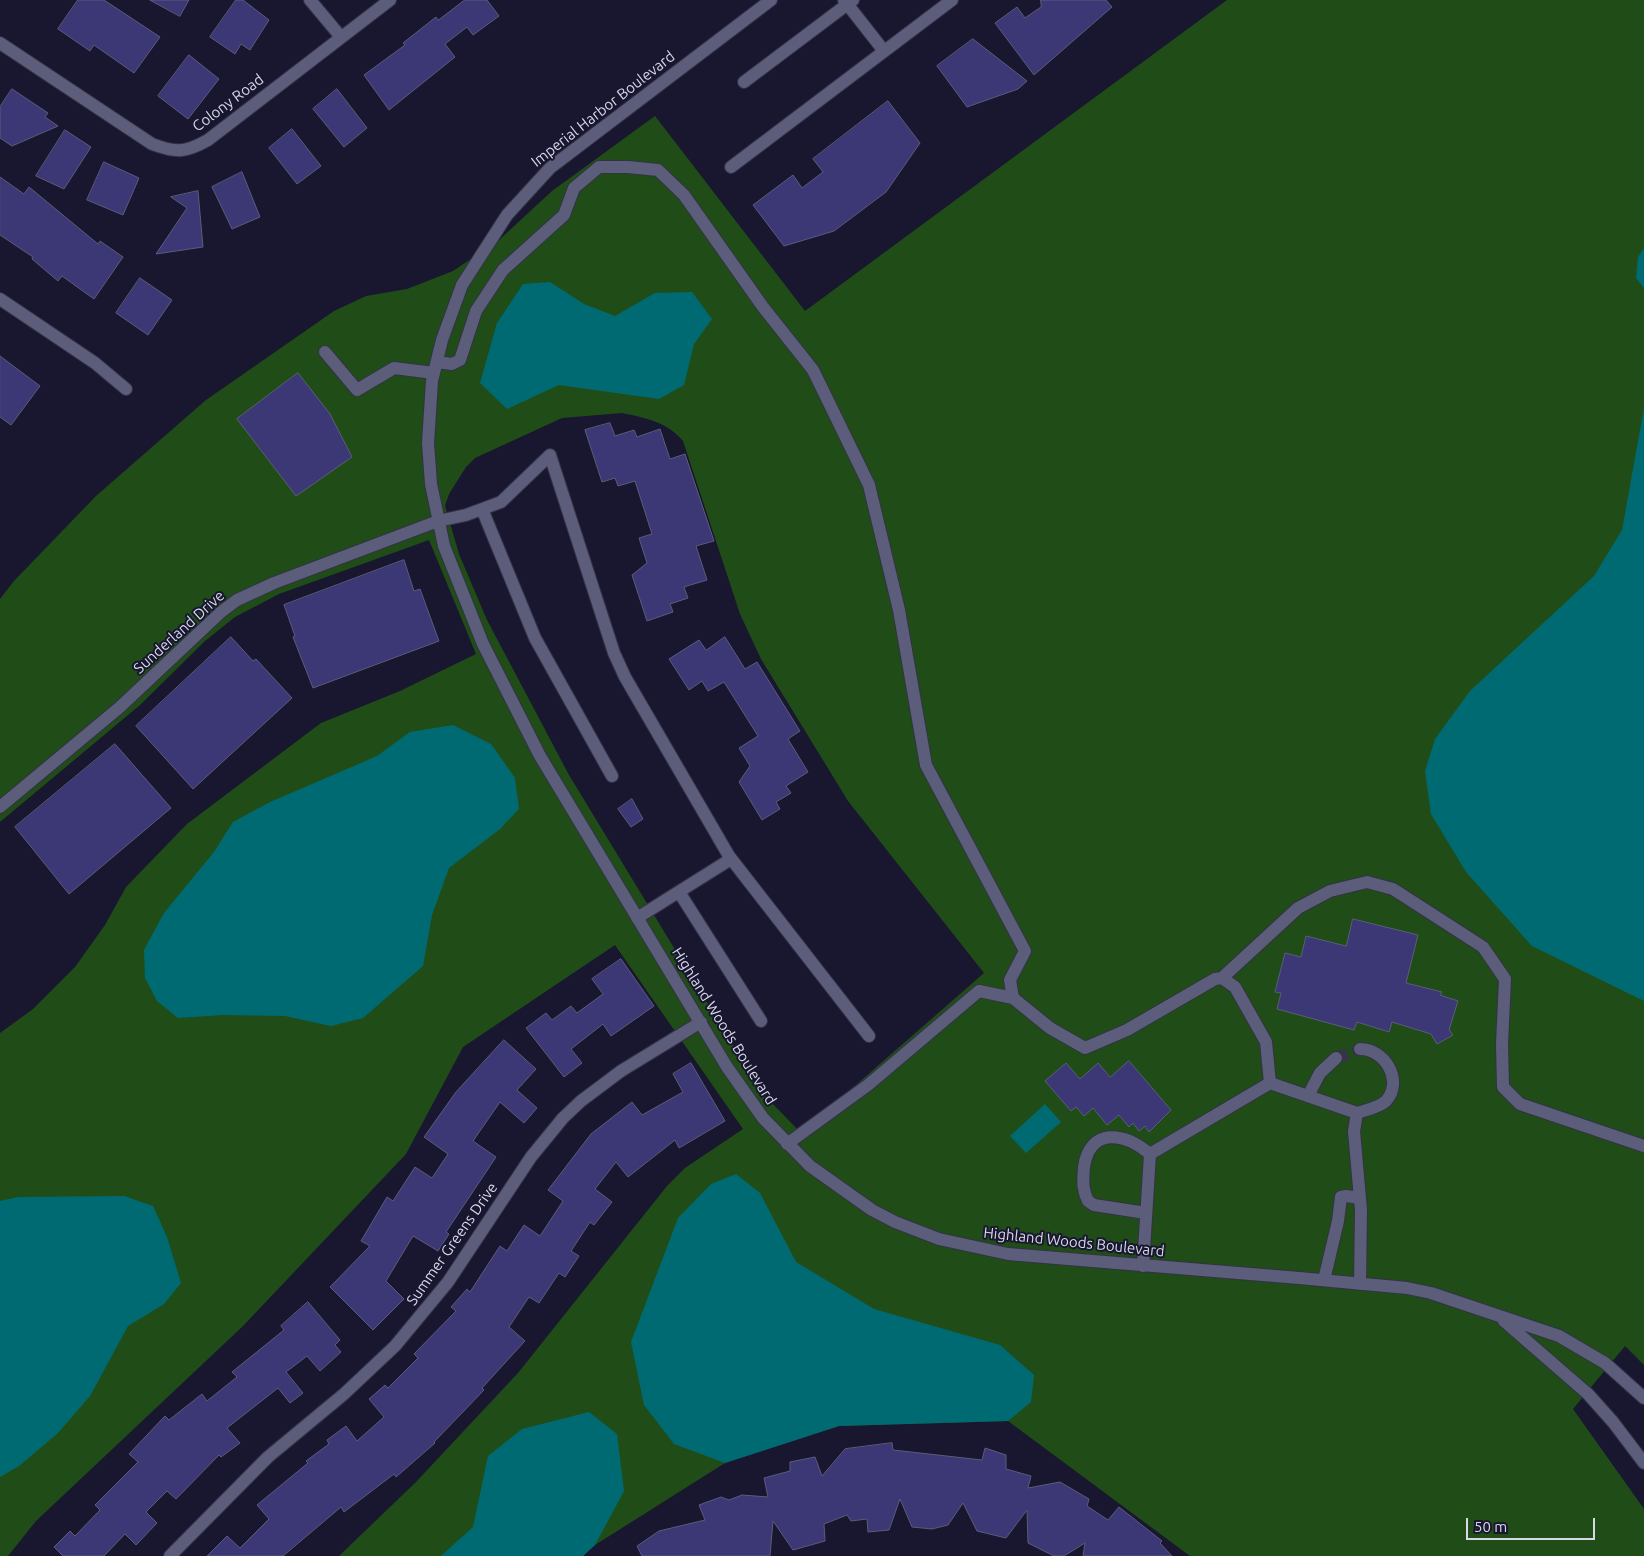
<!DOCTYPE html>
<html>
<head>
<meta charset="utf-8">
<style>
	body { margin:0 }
	#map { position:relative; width:1644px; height:1556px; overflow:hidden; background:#191730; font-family:Ubuntu,sans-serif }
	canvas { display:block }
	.scale { position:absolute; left:1466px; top:1518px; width:129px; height:22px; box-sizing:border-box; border:2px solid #d7d8ea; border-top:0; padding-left:6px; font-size:15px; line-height:18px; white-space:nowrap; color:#d7d8ea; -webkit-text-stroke:4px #191730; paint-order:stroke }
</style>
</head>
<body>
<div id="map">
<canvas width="1644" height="1556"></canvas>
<div class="scale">50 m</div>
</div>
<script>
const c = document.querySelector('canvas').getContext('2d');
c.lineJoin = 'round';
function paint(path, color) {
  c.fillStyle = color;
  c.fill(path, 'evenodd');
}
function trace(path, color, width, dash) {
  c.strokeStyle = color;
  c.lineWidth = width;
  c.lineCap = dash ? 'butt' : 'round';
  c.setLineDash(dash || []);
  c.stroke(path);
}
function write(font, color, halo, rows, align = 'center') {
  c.font = font + ' Ubuntu,sans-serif';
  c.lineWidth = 4;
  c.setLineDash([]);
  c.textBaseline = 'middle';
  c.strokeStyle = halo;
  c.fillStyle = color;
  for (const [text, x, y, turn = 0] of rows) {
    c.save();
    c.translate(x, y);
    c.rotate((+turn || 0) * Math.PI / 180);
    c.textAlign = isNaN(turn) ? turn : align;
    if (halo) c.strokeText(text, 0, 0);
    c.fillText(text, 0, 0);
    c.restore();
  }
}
paint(new Path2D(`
	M 1227,0 L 1644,0 L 1644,1365 L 1625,1346 L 1573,1409 L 1644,1509 L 1644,1556 L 1190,1556 L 1008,1421 L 839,1426 L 725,1463 L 595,1545 L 583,1556 L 339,1556 L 416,1482 L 518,1373 L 667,1186 L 685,1168 L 743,1129 L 615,945 L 463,1047 L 406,1154 L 243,1326 L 36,1521 L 8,1556 L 0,1556 L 0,1033 L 33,1009 L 75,967 L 105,925 L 126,887 L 187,824 L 321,723 L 400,691 L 476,654 L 429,540 L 279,594 L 235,617 L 205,641 L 140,705 L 0,822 L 0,599 L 14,581 L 96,496 L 206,400 L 334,311 L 366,296 L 407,289 L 453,271 L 498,241 L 552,191 L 655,116 L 805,311 ZM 622,413 C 646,418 667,422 683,441 L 740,614 L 761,659 L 848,801 L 984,973 L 801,1133 L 769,1100 L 750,1073 L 569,775 L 487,620 L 459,554 L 445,506 L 449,494 L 466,467 L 475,458 L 562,418 Z`), '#204d17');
paint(new Path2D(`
	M 1644,248 L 1644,288 L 1636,278 L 1638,257 Z
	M 550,282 L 584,304 L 615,316 L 655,293 L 692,292 L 712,319 L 694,344 L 684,385 L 659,399 L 559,385 L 507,409 L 480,383 L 497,323 L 523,284 Z
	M 1644,408 L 1644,1001 L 1532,946 L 1466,872 L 1431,814 L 1425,771 L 1435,739 L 1470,691 L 1594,576 L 1622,530 Z
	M 453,725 L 491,744 L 515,778 L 519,809 L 500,829 L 449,868 L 432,915 L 423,966 L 363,1018 L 331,1026 L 285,1016 L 222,1015 L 178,1018 L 157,1001 L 145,978 L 144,950 L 164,913 L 214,852 L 233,822 L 268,803 L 377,756 L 410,732 Z
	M 1045,1104 L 1061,1122 L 1026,1153 L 1010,1136 Z
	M 736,1174 L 760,1193 L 796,1262 L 874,1309 L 1000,1345 L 1034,1375 L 1031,1402 L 1008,1421 L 839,1426 L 725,1463 L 674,1444 L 644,1405 L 631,1342 L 678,1218 L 711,1184 Z
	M 124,1196 L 153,1206 L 167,1237 L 181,1283 L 164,1304 L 128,1326 L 90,1396 L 58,1433 L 19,1466 L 0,1477 L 0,1201 L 18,1197 Z
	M 589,1412 L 617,1434 L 624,1491 L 595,1545 L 583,1556 L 441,1556 L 473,1527 L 488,1456 L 522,1429 Z`), '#006a73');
const building = new Path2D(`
	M 78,0 L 104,0 L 160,37 L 134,73 L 94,45 L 90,51 L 58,29 Z
	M 150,0 L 189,0 L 180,16 Z
	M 236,0 L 243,0 L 269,20 L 250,50 L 241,44 L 235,54 L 210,37 Z
	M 465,0 L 487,0 L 499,16 L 473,35 L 467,27 L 445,44 L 455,57 L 389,110 L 364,75 L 405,45 L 403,43 L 436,17 L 438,20 Z
	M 1041,0 L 1106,0 L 1112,7 L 1034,75 L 995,23 L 1017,7 L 1025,18 L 1041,7 Z
	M 973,39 L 1027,81 L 1018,89 L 967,107 L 937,66 Z
	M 189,55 L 219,79 L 188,119 L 158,96 Z
	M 12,89 L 48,113 L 45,117 L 58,126 L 12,146 L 0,138 L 0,107 Z
	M 337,89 L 367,128 L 344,147 L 313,109 Z
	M 888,101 L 920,143 L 886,192 L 834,231 L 784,246 L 753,205 L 793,175 L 802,188 L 823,172 L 813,159 Z
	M 292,129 L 321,166 L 297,184 L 269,148 Z
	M 65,130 L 91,147 L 64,189 L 36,176 Z
	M 104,162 L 139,178 L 123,215 L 87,200 Z
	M 242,172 L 260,217 L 232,229 L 212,187 Z
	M 0,177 L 24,194 L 29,187 L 98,244 L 100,241 L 123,257 L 94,299 L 62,276 L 58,281 L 32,259 L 33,257 L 0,235 Z
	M 198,191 L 203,247 L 156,254 L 187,208 L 171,197 Z
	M 140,278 L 172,300 L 148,335 L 116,313 Z
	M 0,356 L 40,386 L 11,425 L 0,417 Z
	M 298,373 L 330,414 L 352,457 L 296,496 L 237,419 Z
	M 610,423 L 615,436 L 634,430 L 637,437 L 660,429 L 670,459 L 685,454 L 714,541 L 696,546 L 707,580 L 684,587 L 688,598 L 670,604 L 673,612 L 647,621 L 632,575 L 647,563 L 639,538 L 652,534 L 635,481 L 618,486 L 615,478 L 602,482 L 585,430 Z
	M 404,560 L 414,591 L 420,589 L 439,641 L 313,688 L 293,637 L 295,636 L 284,605 Z
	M 231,637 L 253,661 L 256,659 L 292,698 L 193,789 L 136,726 Z
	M 725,637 L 745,669 L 757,662 L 800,731 L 788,739 L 808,772 L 786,786 L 791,793 L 776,802 L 780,809 L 762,820 L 739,782 L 750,766 L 739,748 L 758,736 L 724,682 L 708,691 L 702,681 L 689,690 L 669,659 L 699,640 L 706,650 Z
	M 115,744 L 171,808 L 69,894 L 15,827 Z
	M 632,799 L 643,819 L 631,827 L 618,809 Z
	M 1353,919 L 1418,935 L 1406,983 L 1442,992 L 1440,995 L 1458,1001 L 1449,1030 L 1453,1035 L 1437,1044 L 1431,1034 L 1392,1022 L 1389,1032 L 1357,1022 L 1354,1030 L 1277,1009 L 1281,993 L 1275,992 L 1285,953 L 1301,957 L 1306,936 L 1346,946 Z
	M 621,959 L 654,1006 L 611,1036 L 603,1024 L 571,1049 L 582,1063 L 564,1077 L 526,1028 L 546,1013 L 552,1020 L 571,1006 L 577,1013 L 603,994 L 592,979 Z
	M 504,1040 L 536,1069 L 517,1090 L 537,1108 L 524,1123 L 500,1102 L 473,1141 L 496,1157 L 446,1232 L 449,1234 L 438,1251 L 413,1236 L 386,1281 L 404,1299 L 373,1330 L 330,1287 L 370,1246 L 361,1241 L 387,1197 L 393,1201 L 415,1167 L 432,1178 L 448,1154 L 424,1137 L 456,1092 Z
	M 1129,1061 L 1171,1110 L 1149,1132 L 1145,1126 L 1139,1131 L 1133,1123 L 1129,1127 L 1119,1115 L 1107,1125 L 1093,1108 L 1084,1116 L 1076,1107 L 1071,1111 L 1045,1081 L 1066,1063 L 1080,1079 L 1098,1063 L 1110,1077 Z
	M 691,1063 L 725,1121 L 679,1148 L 675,1140 L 628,1177 L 616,1162 L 595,1189 L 612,1202 L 594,1225 L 590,1222 L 571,1251 L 579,1256 L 565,1277 L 559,1273 L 539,1303 L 529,1297 L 509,1327 L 525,1341 L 482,1388 L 484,1390 L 434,1442 L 435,1443 L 396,1477 L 394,1474 L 344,1512 L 341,1507 L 283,1556 L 207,1556 L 227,1536 L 240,1548 L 269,1519 L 257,1505 L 308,1463 L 306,1461 L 329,1444 L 327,1440 L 346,1426 L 357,1441 L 384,1417 L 369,1399 L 385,1385 L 388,1388 L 418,1358 L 414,1354 L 456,1311 L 451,1307 L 467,1289 L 470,1292 L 500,1246 L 507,1251 L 524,1225 L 540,1236 L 563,1201 L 548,1190 L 591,1134 L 632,1102 L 642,1115 L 683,1092 L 673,1074 Z
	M 308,1302 L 340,1340 L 335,1345 L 341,1352 L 320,1371 L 307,1356 L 286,1372 L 303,1393 L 290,1403 L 278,1388 L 227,1428 L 240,1443 L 221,1457 L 219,1455 L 176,1499 L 167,1491 L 146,1512 L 157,1523 L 136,1545 L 125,1534 L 104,1556 L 63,1556 L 54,1547 L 70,1531 L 75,1536 L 100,1510 L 95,1505 L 138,1462 L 129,1454 L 165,1416 L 169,1420 L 202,1394 L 207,1401 L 237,1377 L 232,1372 L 284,1330 L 281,1326 Z
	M 892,1443 L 893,1450 L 982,1460 L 985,1448 L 1006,1455 L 1006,1469 L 1031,1476 L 1028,1488 L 1060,1482 L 1089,1499 L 1087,1506 L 1108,1520 L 1119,1507 L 1162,1541 L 1160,1543 L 1172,1556 L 1083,1556 L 1085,1543 L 1064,1556 L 1054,1556 L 1028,1543 L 1027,1510 L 1006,1538 L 977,1531 L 963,1503 L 948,1525 L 932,1529 L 912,1527 L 900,1499 L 889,1530 L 868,1532 L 867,1519 L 851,1521 L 847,1515 L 824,1524 L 825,1541 L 793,1550 L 773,1521 L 770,1556 L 642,1556 L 637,1546 L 659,1531 L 705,1520 L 699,1505 L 721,1497 L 729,1500 L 742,1495 L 768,1497 L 764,1478 L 790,1471 L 790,1462 L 815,1457 L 822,1476 L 845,1449 Z`);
paint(building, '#3c3775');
trace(building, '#5b5c79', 1);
trace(new Path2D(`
	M 1336,1058 L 1360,1049`), '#36344c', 12, [12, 6]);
const minor = new Path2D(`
	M 310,0 L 341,37
	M 771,0 L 550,168 L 507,215 L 462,285 L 442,340 L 432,381 L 428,443 L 431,484 L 444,546 L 483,644 L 540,756 L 727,1067 L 763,1118 L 810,1166 L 872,1210 L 895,1222 L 939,1239 L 1008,1254 L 1299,1278 L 1407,1288 L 1431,1293 L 1559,1336 L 1605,1363 L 1644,1398
	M 844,0 L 884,51
	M 0,43 L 152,144 C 176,153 185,153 208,140 L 390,0
	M 744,82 L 853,0
	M 731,167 L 952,0
	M 0,299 L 95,363 L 126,389
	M 325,352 L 357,390 L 394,368 L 434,373
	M 437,362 L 452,364 L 460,360 L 476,311 L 503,270 L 564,215 L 574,188 L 599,167 L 628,167 L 658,170 L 684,195 L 763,307 L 813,370 L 869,485 L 899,610 L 926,765 L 1025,951 L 1010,980 L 1013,998
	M 482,509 L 535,638 L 612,776
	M 0,807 L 120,707 L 221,612 L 237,600 L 274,583 L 438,521 L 466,515 L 501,502 L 550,455 L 614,653 L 625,677 L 729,856 L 869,1036
	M 679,892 L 761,1021
	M 637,918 L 731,859
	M 1222,978 L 1298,908 L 1330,891 L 1367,882 L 1393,889 L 1483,947 L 1505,979 L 1502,1044 L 1503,1087 L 1520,1104 L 1644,1146
	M 1308,1096 L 1320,1073 L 1336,1058
	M 1357,1113 C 1366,1110 1378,1108 1386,1101 C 1404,1081 1385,1049 1360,1049
	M 787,1144 L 868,1085 L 979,991 L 1013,998 L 1050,1028 L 1085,1048 L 1127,1030 L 1215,979 L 1222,978 L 1235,987 L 1266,1042 L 1270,1083
	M 1146,1213 L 1094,1205 L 1088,1201 C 1082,1189 1083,1181 1084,1167 C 1090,1127 1124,1132 1150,1154
	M 1143,1266 L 1150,1154 L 1270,1083 L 1357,1113 L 1354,1131 L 1361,1210 L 1360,1284
	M 1324,1280 L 1338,1221 L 1341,1197 L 1346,1196 L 1360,1198
	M 1504,1321 L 1588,1394 L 1613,1422 L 1644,1463
	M 170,1556 L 268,1457 L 344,1394 L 395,1346 L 448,1282 L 531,1157 L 563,1118 L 581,1101 L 621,1071 L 701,1022`);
trace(minor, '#333245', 14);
trace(minor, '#5c5d7b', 12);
write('15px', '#d7d8ea', '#191730', [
	["Colony Road",228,103,-37],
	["Imperial Harbor Boulevard",603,109,-38],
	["Sunderland Drive",179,632,-42],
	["Highland Woods Boulevard",724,1026,58],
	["Highland Woods Boulevard",1074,1242,6],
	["Summer Greens Drive",452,1244,-55]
]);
</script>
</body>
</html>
